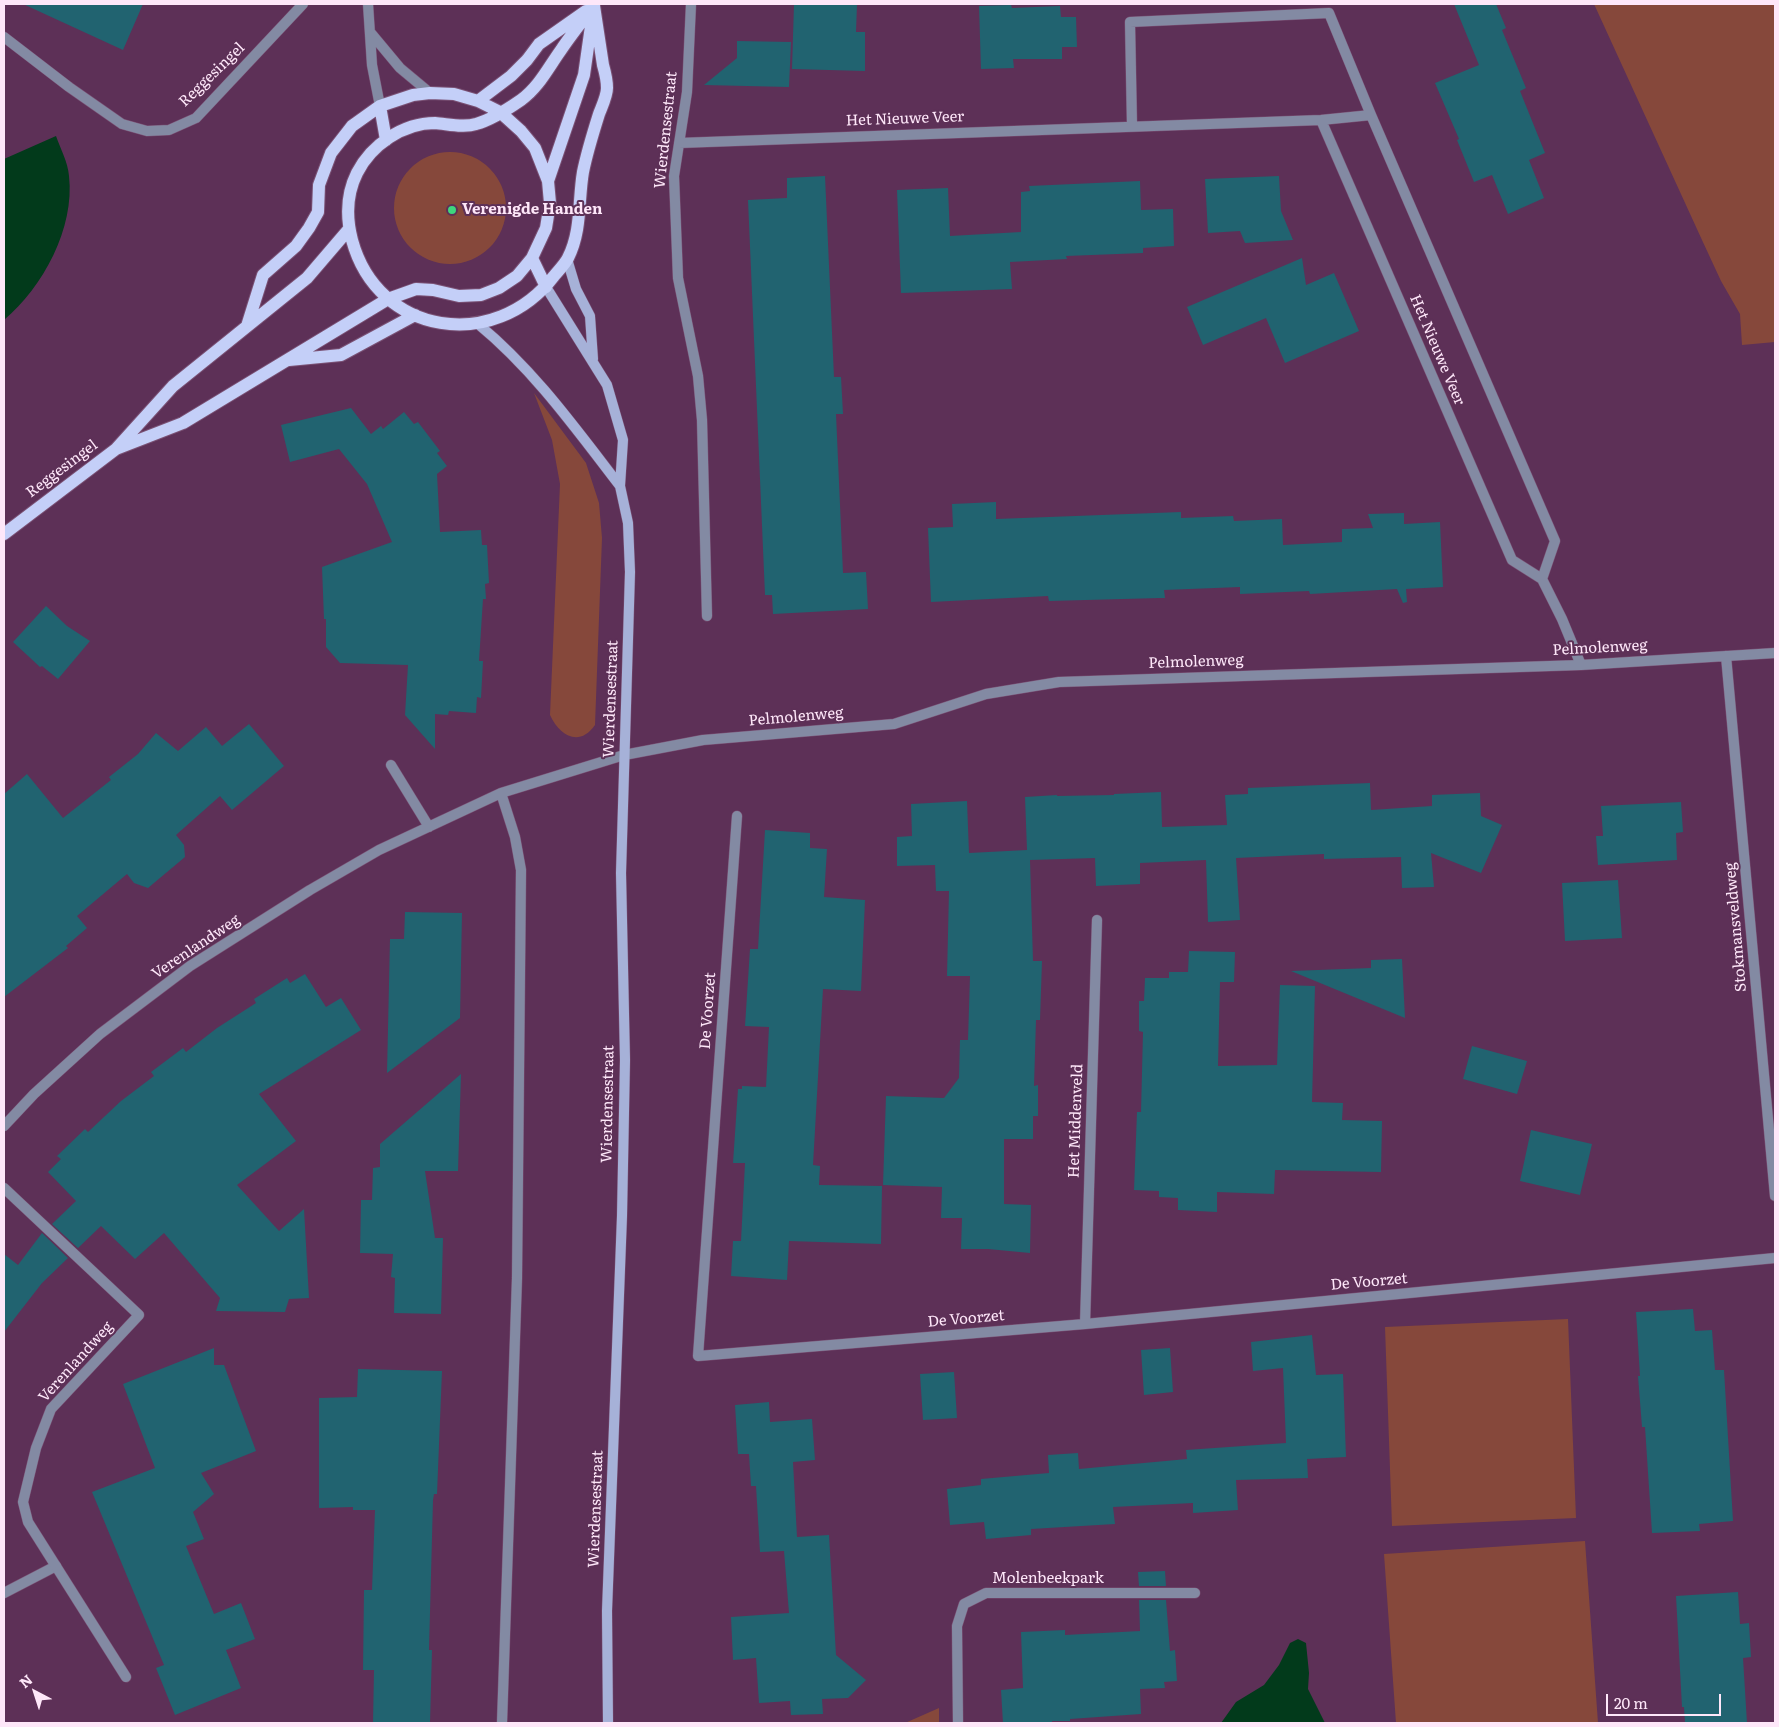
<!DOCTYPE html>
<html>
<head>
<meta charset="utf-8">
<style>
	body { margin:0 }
	#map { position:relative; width:1779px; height:1727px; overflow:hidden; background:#5d3057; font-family:Literata,serif }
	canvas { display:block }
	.frame { position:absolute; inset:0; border:5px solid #fee7f9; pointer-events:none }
	.north { position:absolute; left:10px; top:1667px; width:50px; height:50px; -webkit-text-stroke:4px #5d3057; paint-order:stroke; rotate:320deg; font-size:14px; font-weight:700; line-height:20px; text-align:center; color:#fee7f9 }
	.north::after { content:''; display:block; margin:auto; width:18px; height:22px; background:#fee7f9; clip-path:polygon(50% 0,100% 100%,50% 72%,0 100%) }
	.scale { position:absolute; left:1606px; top:1694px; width:115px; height:22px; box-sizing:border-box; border:2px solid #fee7f9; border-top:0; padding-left:6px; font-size:15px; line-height:18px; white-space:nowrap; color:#fee7f9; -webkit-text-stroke:4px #5d3057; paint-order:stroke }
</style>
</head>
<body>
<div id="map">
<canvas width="1779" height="1727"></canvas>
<div class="frame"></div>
<div class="north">N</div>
<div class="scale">20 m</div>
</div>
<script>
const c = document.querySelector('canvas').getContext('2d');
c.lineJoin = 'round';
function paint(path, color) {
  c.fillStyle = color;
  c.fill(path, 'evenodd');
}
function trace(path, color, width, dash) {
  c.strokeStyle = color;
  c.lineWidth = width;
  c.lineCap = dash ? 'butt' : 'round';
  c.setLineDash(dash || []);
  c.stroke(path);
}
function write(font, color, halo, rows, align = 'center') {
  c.font = font + ' Literata,serif';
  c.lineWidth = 4;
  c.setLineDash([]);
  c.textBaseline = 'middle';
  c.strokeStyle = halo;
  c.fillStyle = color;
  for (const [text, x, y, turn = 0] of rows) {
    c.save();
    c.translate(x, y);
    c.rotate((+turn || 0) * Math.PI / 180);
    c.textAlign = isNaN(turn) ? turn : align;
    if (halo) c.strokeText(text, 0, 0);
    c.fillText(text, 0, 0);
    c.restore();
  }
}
paint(new Path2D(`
	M 1594,4 L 1775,4 L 1775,342 L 1742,345 L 1740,314 L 1721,281 L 1702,240 Z
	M394 208a56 56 0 1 1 112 0a56 56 0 1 1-112 0Z
	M 534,393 L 586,463 L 599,503 L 602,538 L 595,725 C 579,748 559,735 550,715 L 560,484 L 552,440 Z
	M 1568,1319 L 1576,1518 L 1392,1526 L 1385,1327 Z
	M 1585,1541 L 1598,1723 L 1396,1723 L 1384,1554 Z
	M 939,1708 L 939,1723 L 905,1723 Z`), '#86483b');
paint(new Path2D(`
	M 56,136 C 60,148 68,162 69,176 C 75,228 43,287 4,320 L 4,159 Z
	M 1298,1639 L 1306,1643 L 1309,1673 L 1308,1689 L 1325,1723 L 1221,1723 L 1236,1702 L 1264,1685 L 1279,1665 L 1290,1643 Z`), '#023a1b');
paint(new Path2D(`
	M 23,4 L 143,4 L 123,50 Z
	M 794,4 L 857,4 L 856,32 L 865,32 L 865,71 L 792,69 Z
	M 1454,4 L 1496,4 L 1506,28 L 1502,30 L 1526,88 L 1520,91 L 1545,153 L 1529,160 L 1544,198 L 1508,214 L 1492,175 L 1474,182 L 1457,140 L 1459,139 L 1435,83 L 1479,65 Z
	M 1011,5 L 1012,8 L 1060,6 L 1061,17 L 1076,17 L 1077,47 L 1062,47 L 1062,59 L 1013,59 L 1014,68 L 981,69 L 979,6 Z
	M 737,41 L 791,42 L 789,87 L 704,85 L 737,58 Z
	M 825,176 L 834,377 L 841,377 L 843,414 L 836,414 L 843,573 L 866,572 L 868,609 L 773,614 L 772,595 L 765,595 L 748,200 L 787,198 L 787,178 Z
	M 1279,176 L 1281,211 L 1293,240 L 1245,243 L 1240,231 L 1208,233 L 1205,179 Z
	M 1140,181 L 1141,210 L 1173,209 L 1174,246 L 1143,248 L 1143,253 L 1066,256 L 1067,259 L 1010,262 L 1012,289 L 901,293 L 897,190 L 948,188 L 950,236 L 1021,232 L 1021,192 L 1030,191 L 1029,186 Z
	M 1302,258 L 1306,285 L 1334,273 L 1359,331 L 1285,363 L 1266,318 L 1203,345 L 1187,307 Z
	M 351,408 L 371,434 L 381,426 L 383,429 L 404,412 L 414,424 L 418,422 L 440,451 L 437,453 L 447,466 L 437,474 L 440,532 L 481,530 L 482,545 L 487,545 L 489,583 L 485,584 L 486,599 L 483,599 L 479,661 L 483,661 L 481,698 L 477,697 L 476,713 L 449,711 L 448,715 L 435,714 L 435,749 L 405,715 L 408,665 L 340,663 L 326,647 L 326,619 L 324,619 L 322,567 L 392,542 L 367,484 L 339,449 L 290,462 L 281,425 Z
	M 996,502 L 996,519 L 1181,512 L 1181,518 L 1233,516 L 1234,521 L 1282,519 L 1283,545 L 1342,542 L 1342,529 L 1373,528 L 1368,514 L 1404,513 L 1404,524 L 1440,522 L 1443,587 L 1406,589 L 1407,602 L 1403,603 L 1397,589 L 1310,594 L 1309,591 L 1240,594 L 1240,587 L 1164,590 L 1165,598 L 1160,598 L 1049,601 L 1048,596 L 931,602 L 928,528 L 953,527 L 952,504 Z
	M 46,606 L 67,626 L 90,641 L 58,679 L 42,666 L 40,667 L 13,642 Z
	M 249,724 L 284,766 L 232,810 L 220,796 L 176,835 L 184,845 L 185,857 L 148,888 L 134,883 L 127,874 L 77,916 L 87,928 L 66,946 L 68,948 L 4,997 L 4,794 L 27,774 L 63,818 L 111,780 L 109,777 L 138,754 L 156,733 L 178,751 L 206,727 L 222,746 Z
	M 1370,783 L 1371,810 L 1432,806 L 1432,795 L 1480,793 L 1481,816 L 1502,825 L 1481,873 L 1431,853 L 1434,887 L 1402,888 L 1401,857 L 1324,859 L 1324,854 L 1236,858 L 1240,920 L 1208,922 L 1206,860 L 1140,863 L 1140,884 L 1096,886 L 1095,858 L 1030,860 L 1033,961 L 1042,961 L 1040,1020 L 1036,1020 L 1034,1086 L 1038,1085 L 1038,1116 L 1033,1116 L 1033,1139 L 1004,1139 L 1004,1204 L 1031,1205 L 1030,1253 L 988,1249 L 961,1249 L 962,1218 L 941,1218 L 942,1187 L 883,1185 L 886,1096 L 944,1098 L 959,1078 L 960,1040 L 968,1040 L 970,976 L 947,976 L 949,891 L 936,891 L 935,865 L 897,866 L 897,837 L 912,836 L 911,804 L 967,801 L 969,853 L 1027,850 L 1025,797 L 1057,795 L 1057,796 L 1114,795 L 1114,794 L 1161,792 L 1162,827 L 1227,825 L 1225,795 L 1248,794 L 1248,788 Z
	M 1681,802 L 1683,832 L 1676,833 L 1677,860 L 1598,865 L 1596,836 L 1603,836 L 1601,806 Z
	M 765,830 L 810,833 L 810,848 L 827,849 L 824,897 L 865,900 L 861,991 L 823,989 L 813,1165 L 820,1166 L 819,1185 L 882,1186 L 881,1244 L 789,1241 L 787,1280 L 731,1276 L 733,1241 L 741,1241 L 745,1163 L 733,1163 L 738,1089 L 742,1089 L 742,1086 L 766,1087 L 769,1027 L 745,1026 L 750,949 L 758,949 Z
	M 1618,880 L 1622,938 L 1565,941 L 1562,883 Z
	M 405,912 L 462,913 L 460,1018 L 387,1073 L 390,939 L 404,939 Z
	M 1189,951 L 1235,952 L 1234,982 L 1220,982 L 1218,1066 L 1277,1065 L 1280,985 L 1315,986 L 1312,1102 L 1343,1103 L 1342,1120 L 1382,1121 L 1381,1172 L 1275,1170 L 1274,1194 L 1217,1192 L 1217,1212 L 1178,1210 L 1178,1198 L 1159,1197 L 1159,1191 L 1134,1190 L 1137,1112 L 1141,1112 L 1143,1032 L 1139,1031 L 1139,1001 L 1144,1001 L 1145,978 L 1169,978 L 1169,972 L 1188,972 Z
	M 1402,959 L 1405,1018 L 1291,971 L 1371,968 L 1371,960 Z
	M 305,974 L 326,1007 L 341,998 L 361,1030 L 259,1094 L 296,1141 L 237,1185 L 279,1231 L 304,1209 L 309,1298 L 289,1299 L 285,1312 L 216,1311 L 220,1298 L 164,1233 L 135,1259 L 101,1226 L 78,1248 L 52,1224 L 76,1201 L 48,1172 L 61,1159 L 57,1156 L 85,1129 L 88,1132 L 121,1101 L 154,1076 L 151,1072 L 183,1048 L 186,1052 L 217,1028 L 256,1003 L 254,999 L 287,978 L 290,983 Z
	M 1472,1046 L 1527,1061 L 1517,1094 L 1463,1079 Z
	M 461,1074 L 458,1171 L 425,1171 L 435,1238 L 443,1238 L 441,1314 L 394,1313 L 395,1278 L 391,1277 L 393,1254 L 360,1253 L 361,1200 L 372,1200 L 373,1168 L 380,1167 L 380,1144 Z
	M 1531,1130 L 1592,1144 L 1580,1195 L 1520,1181 Z
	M 42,1233 L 68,1258 L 42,1283 L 4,1332 L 4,1254 L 18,1265 Z
	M 1693,1309 L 1695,1331 L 1712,1330 L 1715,1370 L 1724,1370 L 1733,1521 L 1699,1524 L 1700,1531 L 1652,1533 L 1645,1427 L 1642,1427 L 1638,1376 L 1640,1376 L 1636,1312 Z
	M 1312,1335 L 1316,1375 L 1343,1374 L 1346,1457 L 1307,1459 L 1308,1478 L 1236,1480 L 1238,1510 L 1193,1513 L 1193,1503 L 1113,1507 L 1115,1524 L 1031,1529 L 1031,1535 L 986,1539 L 984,1522 L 950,1525 L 947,1489 L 981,1485 L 981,1479 L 1049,1473 L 1048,1455 L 1078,1453 L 1079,1469 L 1187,1459 L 1186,1450 L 1286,1443 L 1283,1368 L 1253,1371 L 1251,1342 Z
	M 214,1348 L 214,1365 L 224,1365 L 256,1451 L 201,1473 L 214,1494 L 193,1512 L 204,1539 L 186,1546 L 214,1614 L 241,1603 L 255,1639 L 226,1650 L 241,1688 L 175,1715 L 156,1668 L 164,1665 L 92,1492 L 155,1468 L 123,1384 Z
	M 1170,1348 L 1173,1392 L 1144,1395 L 1141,1350 Z
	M 358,1369 L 442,1371 L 437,1494 L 434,1494 L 433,1500 L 429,1650 L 432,1650 L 430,1723 L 373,1723 L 374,1670 L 363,1670 L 364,1590 L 372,1590 L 375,1510 L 353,1510 L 353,1507 L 319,1508 L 319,1398 L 357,1397 Z
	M 954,1372 L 957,1418 L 923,1420 L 920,1374 Z
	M 769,1402 L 770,1422 L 812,1419 L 815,1460 L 793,1462 L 797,1537 L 829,1535 L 836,1655 L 866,1680 L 848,1698 L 822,1699 L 823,1714 L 791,1715 L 790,1701 L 759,1703 L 756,1658 L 733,1660 L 731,1617 L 789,1613 L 784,1551 L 760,1552 L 756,1486 L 751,1486 L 749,1454 L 738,1454 L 735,1405 Z
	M 1165,1571 L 1166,1586 L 1139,1586 L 1138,1572 Z
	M 1738,1592 L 1740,1624 L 1749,1623 L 1751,1657 L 1743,1658 L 1747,1723 L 1685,1723 L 1684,1707 L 1682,1707 L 1676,1596 Z
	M 1139,1600 L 1166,1600 L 1170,1651 L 1175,1650 L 1177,1681 L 1164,1682 L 1165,1688 L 1140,1689 L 1141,1714 L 1070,1719 L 1070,1721 L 1052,1721 L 1052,1723 L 1003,1723 L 1001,1690 L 1023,1688 L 1021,1632 L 1065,1630 L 1065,1635 L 1140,1631 Z`), '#216370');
const service = new Path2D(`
	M 4,1593 L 56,1566`);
const minor = new Path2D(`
	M 368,4 L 372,65 L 380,106
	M 691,4 L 687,92 L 674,176 L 678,278 L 698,376 L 702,420 L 707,616
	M 370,32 L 400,68 L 430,93
	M 4,37 L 69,87 L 122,124 L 147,131 L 169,130 L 196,118 L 303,4
	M 1321,120 L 1512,560 L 1542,579
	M 1132,126 L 1130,22 L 1329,13 L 1371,115 L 1555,541 L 1542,579 L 1562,619 L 1581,665
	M 679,143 L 1321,120 L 1371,115
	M 1726,656 L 1775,1196
	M 391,765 L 429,827
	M 501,793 L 515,837 L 521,870 L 517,1278 L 502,1723
	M 737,816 L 698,1356 L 1085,1324 L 1775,1258
	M 4,1126 L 34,1094 L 100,1034 L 190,966 L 310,890 L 379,850 L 501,793 L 624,755 L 703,740 L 894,724 L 986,694 L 1059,682 L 1581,665 L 1775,653
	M 4,1188 L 139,1315 L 51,1409 L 36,1448 L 23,1502 L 28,1522 L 126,1677
	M 1085,1324 L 1097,920
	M 958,1723 L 957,1626 L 964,1604 L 986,1593 L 1195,1593`);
const secondary = new Path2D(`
	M 567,259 L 576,289 L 590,316 L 593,359
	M 546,287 L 607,385 L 623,440 L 620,486 L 628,523 L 630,572 L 621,873 L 625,1060 L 622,1216 L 607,1611 L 608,1723
	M 478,324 C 534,370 576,429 620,486`);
const primary = new Path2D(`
	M 594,6 C 597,25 600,45 603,65 C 605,72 607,81 607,88 C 607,96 602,106 599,114 C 593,133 587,152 583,172 C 578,201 582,230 568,258 C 565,264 559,270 554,276 C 495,353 378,336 352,240 C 346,217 346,195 357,173 C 371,145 403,123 435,123 C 448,124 464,128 476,124 C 491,120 508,109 521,100 C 539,87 548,68 561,50 C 571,35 583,20 594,6 Z
	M 478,101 L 511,76 L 527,60 L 539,44 L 586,11
	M 380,106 L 386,140
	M 548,181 L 584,75 L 592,19
	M 532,258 L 546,287
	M 289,360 L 341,355 L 415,315
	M 116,449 L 183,423 L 388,299 L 416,289 L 433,290 L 459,296 L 481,295 L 499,288 L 517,276 L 532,258 L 546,228 L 550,203 L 548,181 L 535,148 L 521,131 L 500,112 L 478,101 L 454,94 L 430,93 L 413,95 L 380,106 L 352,126 L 331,153 L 319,185 L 318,212 L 309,228 L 296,246 L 263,275 L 247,326
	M 4,534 L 116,449 L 173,386 L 307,278 L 349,229`);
trace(service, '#7a5174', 11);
trace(minor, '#7a5174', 11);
trace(secondary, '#7a5174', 11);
trace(primary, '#7a5174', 14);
trace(service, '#838aa3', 10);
trace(minor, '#838aa3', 10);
trace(secondary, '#a6b1d8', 10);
trace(primary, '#c4cff8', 12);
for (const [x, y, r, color] of [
	[452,210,5,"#3ed77d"]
]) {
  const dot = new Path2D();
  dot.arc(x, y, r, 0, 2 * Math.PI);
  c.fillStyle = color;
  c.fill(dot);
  trace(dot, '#5d3057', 2);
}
write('15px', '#fee7f9', '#5d3057', [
	["Reggesingel",212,75,-44],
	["Het Nieuwe Veer",905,119,-2],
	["Wierdensestraat",666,130,-84],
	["Het Nieuwe Veer",1437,350,67],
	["Reggesingel",62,469,-37],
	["Pelmolenweg",1600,648,-3],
	["Pelmolenweg",1196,662,-2],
	["Wierdensestraat",611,699,-88],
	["Pelmolenweg",796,717,-5],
	["Stokmansveldweg",1736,927,-95],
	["Verenlandweg",196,947,-34],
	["De Voorzet",708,1011,-86],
	["Wierdensestraat",608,1104,-89],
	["Het Middenveld",1076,1121,-88],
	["De Voorzet",1369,1282,-5],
	["De Voorzet",966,1319,-5],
	["Verenlandweg",76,1362,-48],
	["Wierdensestraat",596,1509,-88],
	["Molenbeekpark",1048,1579]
]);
write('bold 15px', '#fee7f9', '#5d3057', [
	["Verenigde Handen",462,210]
], 'left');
</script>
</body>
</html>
